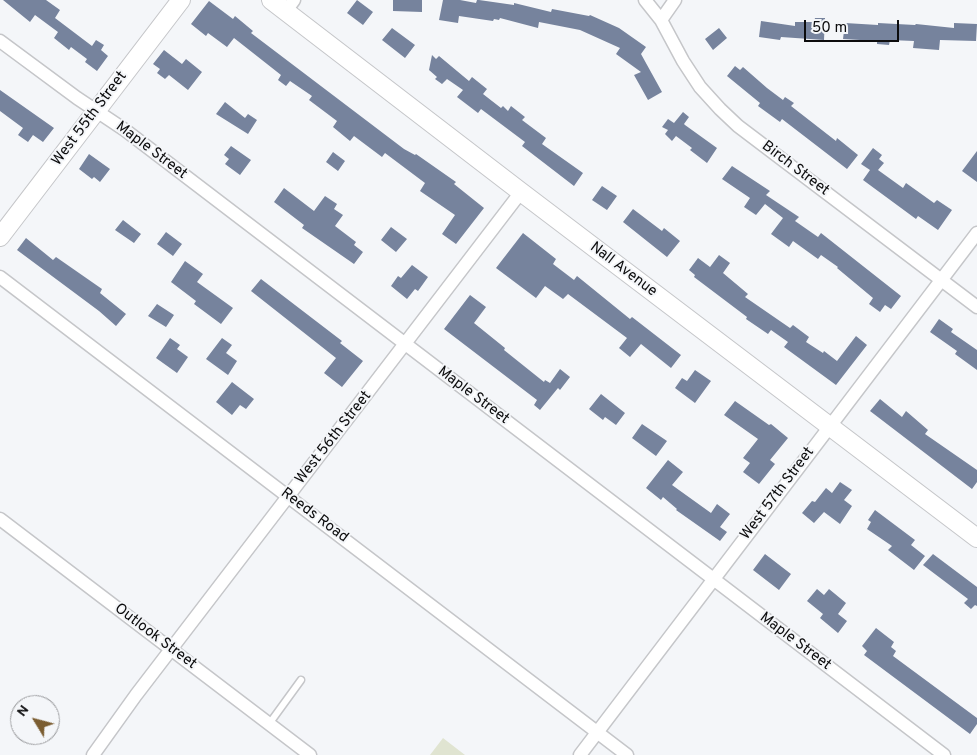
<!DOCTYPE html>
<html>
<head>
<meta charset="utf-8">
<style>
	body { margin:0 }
	#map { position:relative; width:977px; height:755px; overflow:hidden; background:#f4f6f9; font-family:Overpass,sans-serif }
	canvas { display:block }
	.north { position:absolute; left:10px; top:695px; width:50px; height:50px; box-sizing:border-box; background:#f4f6f9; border:1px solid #97989b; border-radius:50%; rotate:307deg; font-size:14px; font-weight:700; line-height:20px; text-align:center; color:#0c0c0d }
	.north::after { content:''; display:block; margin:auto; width:18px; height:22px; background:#7b5d31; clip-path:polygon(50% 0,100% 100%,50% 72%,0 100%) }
	.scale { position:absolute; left:804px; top:20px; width:95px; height:22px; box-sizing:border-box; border:2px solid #0c0c0d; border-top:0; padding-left:6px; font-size:15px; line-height:18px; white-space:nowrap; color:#0c0c0d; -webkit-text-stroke:4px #f4f6f9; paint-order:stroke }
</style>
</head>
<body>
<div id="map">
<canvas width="977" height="755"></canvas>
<div class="north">N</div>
<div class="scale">50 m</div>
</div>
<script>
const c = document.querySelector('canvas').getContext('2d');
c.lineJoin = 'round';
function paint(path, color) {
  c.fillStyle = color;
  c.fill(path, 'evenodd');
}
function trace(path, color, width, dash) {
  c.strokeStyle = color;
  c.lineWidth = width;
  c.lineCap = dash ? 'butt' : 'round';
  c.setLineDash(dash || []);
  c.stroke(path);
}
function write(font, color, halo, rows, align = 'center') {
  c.font = font + ' Overpass,sans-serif';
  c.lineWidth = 4;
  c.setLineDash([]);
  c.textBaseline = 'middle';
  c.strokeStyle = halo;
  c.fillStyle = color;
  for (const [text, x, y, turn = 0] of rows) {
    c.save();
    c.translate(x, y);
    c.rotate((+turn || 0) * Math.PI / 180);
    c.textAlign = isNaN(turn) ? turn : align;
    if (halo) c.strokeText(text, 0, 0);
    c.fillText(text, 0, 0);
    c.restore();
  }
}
paint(new Path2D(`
	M 443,738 L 465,755 L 430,755 Z`), '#e0e4d1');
paint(new Path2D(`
	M 3,0 L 46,0 L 60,10 L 55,18 L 92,46 L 96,40 L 104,45 L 101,50 L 108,56 L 97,71 L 85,62 L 87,59 L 71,47 L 69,50 L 54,38 L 58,32 L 35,15 L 30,22 Z
	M 357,0 L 373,12 L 363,25 L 347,13 Z
	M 393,0 L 422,0 L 422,12 L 393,11 Z
	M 443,0 L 460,0 L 476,3 L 477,0 L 479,0 L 514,5 L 514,3 L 551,12 L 552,9 L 589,16 L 590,15 L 619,28 L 646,47 L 641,54 L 662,92 L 648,100 L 634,75 L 641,72 L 616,54 L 620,48 L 580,30 L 539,22 L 538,28 L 500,18 L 499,20 L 494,19 L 493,21 L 459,16 L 458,23 L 439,20 Z
	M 209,1 L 233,19 L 235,16 L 253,31 L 251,33 L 404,149 L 415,155 L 416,154 L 456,182 L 454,184 L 484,208 L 456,244 L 442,234 L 455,215 L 420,191 L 425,183 L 385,153 L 382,157 L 354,136 L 350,141 L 333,127 L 337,121 L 309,100 L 312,96 L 290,81 L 286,86 L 278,80 L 281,75 L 234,38 L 227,47 L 208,33 L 206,36 L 191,24 Z
	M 815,18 L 825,18 L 824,40 L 781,37 L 780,40 L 759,37 L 761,21 L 795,26 L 795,22 L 814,22 Z
	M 845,23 L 878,25 L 878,23 L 915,25 L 916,24 L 954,28 L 954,23 L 977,24 L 976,41 L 940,40 L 939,50 L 913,48 L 914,41 L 890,40 L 889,45 L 877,44 L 877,41 L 843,39 Z
	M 392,28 L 415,45 L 405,58 L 382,40 Z
	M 719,28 L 727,38 L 713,50 L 705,39 Z
	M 164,50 L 182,64 L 186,59 L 202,72 L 188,90 L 169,75 L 165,79 L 157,73 L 160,69 L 153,64 Z
	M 432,55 L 436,59 L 439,56 L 469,81 L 472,77 L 487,89 L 483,94 L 501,108 L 503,106 L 508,111 L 511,106 L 525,117 L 522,120 L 546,138 L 542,144 L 583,173 L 574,186 L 522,146 L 525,142 L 481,109 L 478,113 L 457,97 L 463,90 L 447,79 L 442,84 L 435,79 L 437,77 L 429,70 Z
	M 735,66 L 740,70 L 743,67 L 767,88 L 783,100 L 785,97 L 794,103 L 791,106 L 836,141 L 837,138 L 858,155 L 847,169 L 782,119 L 780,122 L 758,106 L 760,103 L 727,76 Z
	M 0,90 L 54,128 L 43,142 L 33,135 L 28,142 L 18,135 L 23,128 L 0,111 Z
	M 225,102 L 245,118 L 248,114 L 257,120 L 248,134 L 216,114 Z
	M 683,112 L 689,117 L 684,124 L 685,125 L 717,148 L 707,163 L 690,150 L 692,148 L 676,136 L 672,141 L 665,134 L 668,130 L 662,127 L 668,119 L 674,123 Z
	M 231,146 L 251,160 L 240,175 L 225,164 L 229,159 L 224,155 Z
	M 873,148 L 882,155 L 879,159 L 884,163 L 878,170 L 903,188 L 906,183 L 934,203 L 937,200 L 952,210 L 938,230 L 918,216 L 916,219 L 863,180 L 870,170 L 861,164 Z
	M 977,151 L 977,182 L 962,171 Z
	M 333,152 L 345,161 L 338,171 L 326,162 Z
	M 89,154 L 110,169 L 100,182 L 94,177 L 92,179 L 79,169 Z
	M 732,166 L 770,191 L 766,195 L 799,217 L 795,221 L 818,237 L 821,233 L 901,296 L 891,309 L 885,305 L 880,312 L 869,304 L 873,298 L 837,268 L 838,267 L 821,255 L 818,259 L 793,241 L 789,247 L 771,234 L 783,218 L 765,204 L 756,215 L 744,207 L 750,198 L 722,179 Z
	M 602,186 L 617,196 L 607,210 L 592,200 Z
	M 284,188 L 314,211 L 325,196 L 337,204 L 334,209 L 343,215 L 335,226 L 356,242 L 354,245 L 363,252 L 354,264 L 302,228 L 304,225 L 274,202 Z
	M 633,209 L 662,231 L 664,228 L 680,241 L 667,257 L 623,222 Z
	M 123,220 L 141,234 L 134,243 L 115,230 Z
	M 391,227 L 407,239 L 396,252 L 381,240 Z
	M 166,232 L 182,244 L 173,256 L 157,244 Z
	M 523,233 L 556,259 L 553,264 L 574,280 L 577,276 L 630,319 L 632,317 L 681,355 L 671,368 L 641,344 L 630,357 L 619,348 L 627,338 L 568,294 L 563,299 L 545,286 L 536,298 L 496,268 Z
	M 26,238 L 53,260 L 56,257 L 102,289 L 100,293 L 126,314 L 116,326 L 99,311 L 17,250 Z
	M 719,255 L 730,263 L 723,273 L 748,294 L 745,297 L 790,328 L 793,325 L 809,337 L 806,342 L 823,353 L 824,351 L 837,361 L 856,336 L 867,345 L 836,385 L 784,347 L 788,342 L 771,330 L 768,334 L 746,319 L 747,317 L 694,277 L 695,275 L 689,270 L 698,258 L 710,267 Z
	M 185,261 L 203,274 L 197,282 L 233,308 L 221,324 L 194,304 L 196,301 L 171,282 Z
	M 412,265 L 428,277 L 418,291 L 415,289 L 407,299 L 391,286 L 398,276 L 401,278 Z
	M 261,279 L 342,341 L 340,343 L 363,361 L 342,387 L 324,373 L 336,358 L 251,291 Z
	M 470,295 L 486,307 L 474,323 L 505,348 L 504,350 L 544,382 L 545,380 L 550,383 L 560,369 L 570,377 L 560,390 L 558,388 L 540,410 L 534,405 L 537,400 L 444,329 Z
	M 157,304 L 174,315 L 166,327 L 148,316 Z
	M 939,319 L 953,329 L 951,332 L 977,350 L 977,370 L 955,354 L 957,351 L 930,332 Z
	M 170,338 L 180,345 L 177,349 L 188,357 L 177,373 L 156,358 Z
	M 222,338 L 232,345 L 226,353 L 237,361 L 228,375 L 206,359 Z
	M 695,370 L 711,381 L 695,403 L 675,388 L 682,378 L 687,381 Z
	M 232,382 L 254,399 L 246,409 L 240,405 L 232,415 L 216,402 Z
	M 601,394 L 625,413 L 616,425 L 605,417 L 603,420 L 589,409 Z
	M 880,399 L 902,417 L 906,411 L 928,430 L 925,434 L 977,470 L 977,482 L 972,489 L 870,411 Z
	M 735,401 L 769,425 L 771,424 L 788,438 L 770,460 L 775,464 L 759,484 L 743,472 L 750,463 L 743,458 L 758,439 L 724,415 Z
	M 642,424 L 667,441 L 656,456 L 632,438 Z
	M 668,460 L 683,472 L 672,485 L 711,513 L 717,504 L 730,514 L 720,527 L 727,532 L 720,541 L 676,510 L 677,509 L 663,497 L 661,500 L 646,488 Z
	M 840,482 L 852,490 L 844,500 L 852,506 L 840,524 L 824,512 L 814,523 L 802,513 L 812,501 L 815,502 L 826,488 L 832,493 Z
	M 875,510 L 915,540 L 911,545 L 925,556 L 914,570 L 888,550 L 892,546 L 867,529 L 871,522 L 868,520 Z
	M 765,554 L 791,574 L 779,590 L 753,570 Z
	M 933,554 L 977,587 L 977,606 L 975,605 L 971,609 L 964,603 L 968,599 L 923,565 Z
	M 817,589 L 824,595 L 829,589 L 846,603 L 838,614 L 847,621 L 838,633 L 820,618 L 823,614 L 807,601 Z
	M 876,628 L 894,642 L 891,647 L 896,651 L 893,656 L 977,718 L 977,724 L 970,734 L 864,655 L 867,651 L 862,646 Z`), '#76839d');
const lane = new Path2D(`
	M 269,724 L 301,680`);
const street = new Path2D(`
	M 645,0 L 661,20 L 683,61 L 700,87 L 720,109 L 738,126 L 977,307
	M 286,11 L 294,0
	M 661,20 L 675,0
	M 0,41 L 77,98 L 125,130 L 944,755
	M 0,277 L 627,755
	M 0,519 L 310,755
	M 93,755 L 136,695 L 521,192
	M 580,755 L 977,233`);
const secondary = new Path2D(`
	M 271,0 L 521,192 L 977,538
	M 0,237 L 181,0`);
trace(lane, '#c5c6c9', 9);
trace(street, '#c5c6c9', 15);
trace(secondary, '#c5c6c9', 20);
trace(lane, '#fff', 6);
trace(street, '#fff', 12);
trace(secondary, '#fff', 18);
write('15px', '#0c0c0d', '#f4f6f9', [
	["West 55th Street",90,119,-53],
	["Maple Street",151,151,37],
	["Birch Street",795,169,37],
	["Nall Avenue",623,270,37],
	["Maple Street",473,396,37],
	["West 56th Street",334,438,-52],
	["West 57th Street",778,494,-53],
	["Reeds Road",314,516,37],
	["Outlook Street",155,637,37],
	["Maple Street",795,642,37]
]);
</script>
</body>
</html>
